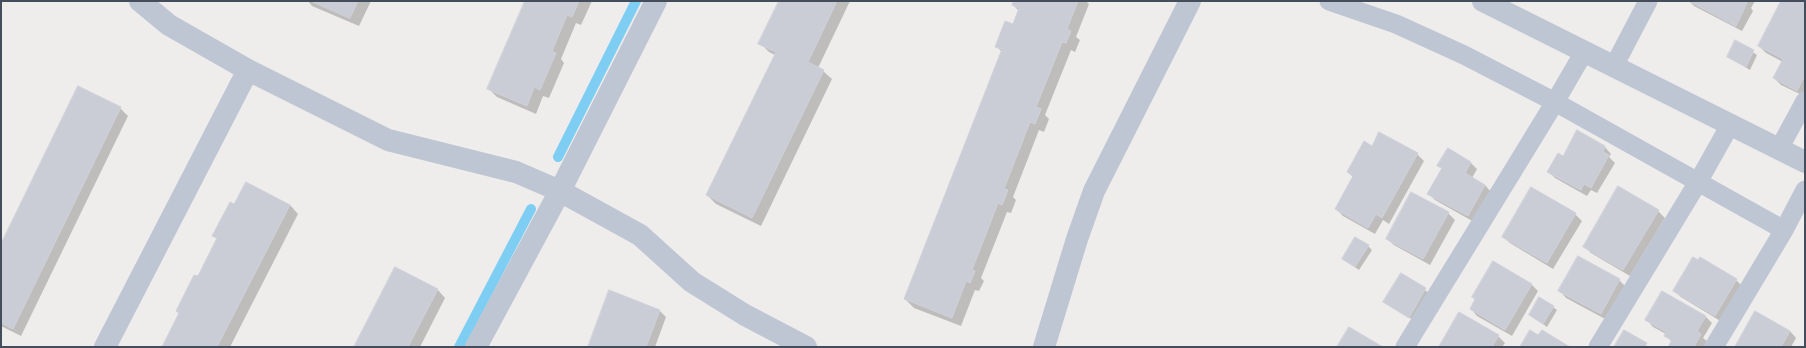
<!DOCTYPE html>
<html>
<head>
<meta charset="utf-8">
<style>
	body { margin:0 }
	#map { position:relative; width:1806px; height:348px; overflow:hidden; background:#efecec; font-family:"Public Sans",sans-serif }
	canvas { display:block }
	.frame { position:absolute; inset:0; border:2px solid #434d5b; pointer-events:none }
</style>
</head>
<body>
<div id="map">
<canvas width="1806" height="348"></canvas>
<div class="frame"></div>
</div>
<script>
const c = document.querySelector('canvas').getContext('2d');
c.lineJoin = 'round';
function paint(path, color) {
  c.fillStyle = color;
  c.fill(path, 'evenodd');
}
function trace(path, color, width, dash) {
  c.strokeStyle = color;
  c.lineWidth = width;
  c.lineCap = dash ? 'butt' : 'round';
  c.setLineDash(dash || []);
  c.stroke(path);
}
paint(new Path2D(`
	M 308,1 L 371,1 L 359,26 L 312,6 Z
	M 526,1 L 592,1 L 581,25 L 576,23 L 561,59 L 564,63 L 549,98 L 543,96 L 536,114 L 497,97 L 488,88 Z
	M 780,1 L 850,1 L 818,68 L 823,71 L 832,79 L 761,226 L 716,204 L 707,195 L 775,55 L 769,52 L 760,43 Z
	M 1015,1 L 1086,1 L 1089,4 L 1076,37 L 1080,40 L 1075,52 L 1071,50 L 1045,115 L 1049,119 L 1044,132 L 1039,130 L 1013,197 L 1016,200 L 1011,213 L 1007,212 L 981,278 L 984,281 L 979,291 L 975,290 L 961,326 L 914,308 L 905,299 L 1002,52 L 996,46 L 1013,25 L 1019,11 L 1013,5 Z
	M 1689,1 L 1755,1 L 1751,8 L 1753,11 L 1742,31 L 1694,6 Z
	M 1782,1 L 1805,1 L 1804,96 L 1781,85 L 1774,78 L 1783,62 L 1766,53 L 1759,46 Z
	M 1736,41 L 1757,55 L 1750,70 L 1728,57 Z
	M 120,108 L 128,116 L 21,336 L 1,326 L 1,246 Z
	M 1372,147 L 1417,154 L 1424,161 L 1389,224 L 1383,220 L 1375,234 L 1343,216 L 1336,209 L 1354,178 L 1348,172 Z
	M 1605,147 L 1611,154 L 1609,157 L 1615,163 L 1597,193 L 1591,190 L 1587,196 L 1555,178 L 1549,172 L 1563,158 Z
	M 1471,163 L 1477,169 L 1472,178 L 1485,185 L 1491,192 L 1474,222 L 1435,200 L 1428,193 L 1442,169 L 1439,165 Z
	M 235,205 L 290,205 L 298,214 L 230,347 L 163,347 L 180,314 L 177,311 L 198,278 L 218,240 L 214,235 Z
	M 1658,211 L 1665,218 L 1630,276 L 1591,253 L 1584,246 Z
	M 1448,213 L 1455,220 L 1430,265 L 1394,245 L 1387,239 Z
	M 1575,214 L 1582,221 L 1553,269 L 1510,243 L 1503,237 Z
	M 1368,246 L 1372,250 L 1359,270 L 1343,259 Z
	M 1401,274 L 1429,293 L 1413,320 L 1384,302 Z
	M 1619,280 L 1626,287 L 1607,320 L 1566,298 L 1560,291 Z
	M 1736,280 L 1743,287 L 1722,322 L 1681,297 L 1674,291 Z
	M 1531,284 L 1538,291 L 1512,336 L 1477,316 L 1471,309 Z
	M 437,289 L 445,298 L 420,347 L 355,347 Z
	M 1553,307 L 1557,310 L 1547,327 L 1530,315 Z
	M 660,311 L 666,317 L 655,347 L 589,347 Z
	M 1705,316 L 1712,323 L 1703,338 L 1707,341 L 1704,347 L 1669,347 L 1672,342 L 1666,336 L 1666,334 L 1653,327 L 1647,320 Z
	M 1790,331 L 1796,338 L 1791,347 L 1736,347 Z
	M 1498,336 L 1505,343 L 1502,347 L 1440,347 Z`), '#0003');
trace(new Path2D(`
	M 558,157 L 636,1
	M 459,347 L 531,209`), '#7ecef3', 10);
const building = new Path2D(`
	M 311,1 L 358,1 L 350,18 Z
	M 525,1 L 579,1 L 572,17 L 567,15 L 552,51 L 556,53 L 540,90 L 534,87 L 527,106 L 487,89 Z
	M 779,1 L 837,1 L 808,62 L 824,70 L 752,218 L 706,195 L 776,52 L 758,44 Z
	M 1014,1 L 1078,1 L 1067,29 L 1071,31 L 1066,43 L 1062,42 L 1036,107 L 1041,109 L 1035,124 L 1030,122 L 1004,189 L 1008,190 L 1002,205 L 998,203 L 972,270 L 975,271 L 970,283 L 966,281 L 952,318 L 904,299 L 1002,49 L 995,47 L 1005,21 L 1013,24 L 1019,8 L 1012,5 Z
	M 1689,1 L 1745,1 L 1747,3 L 1736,26 Z
	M 1781,1 L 1805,1 L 1805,75 L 1797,91 L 1773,78 L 1783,59 L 1758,46 Z
	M 1735,40 L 1754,50 L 1746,67 L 1727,57 Z
	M 78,86 L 121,107 L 13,329 L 1,323 L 1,244 Z
	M 1577,130 L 1605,146 L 1603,152 L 1609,155 L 1591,188 L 1584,184 L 1581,190 L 1547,172 L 1558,153 L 1563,156 Z
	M 1379,132 L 1418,153 L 1382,218 L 1376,214 L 1368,228 L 1335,209 L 1353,176 L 1347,172 L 1364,141 L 1372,146 Z
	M 1448,148 L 1471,162 L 1465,173 L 1485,185 L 1468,216 L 1427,194 L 1442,168 L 1437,166 Z
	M 246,182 L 290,205 L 217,347 L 162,347 L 179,313 L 176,311 L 194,275 L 198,276 L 217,238 L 212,236 L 230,202 L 234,204 Z
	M 1618,186 L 1659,210 L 1623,270 L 1583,247 Z
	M 1531,187 L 1576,213 L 1547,263 L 1502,237 Z
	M 1411,192 L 1449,212 L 1423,259 L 1386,239 Z
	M 1355,237 L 1369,245 L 1355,267 L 1342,259 Z
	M 1578,256 L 1620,279 L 1601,314 L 1558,291 Z
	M 1693,257 L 1698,260 L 1700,257 L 1737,279 L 1715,316 L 1673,291 Z
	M 1493,261 L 1532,284 L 1505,330 L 1470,309 L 1475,299 L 1472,297 Z
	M 395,267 L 438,289 L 408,347 L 354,347 Z
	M 1401,273 L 1426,288 L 1409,318 L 1383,302 Z
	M 609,290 L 660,310 L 646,347 L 588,347 Z
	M 1662,291 L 1706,316 L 1697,331 L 1701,334 L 1694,347 L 1668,347 L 1672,340 L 1664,336 L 1666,332 L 1645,320 Z
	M 1539,297 L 1554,306 L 1543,324 L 1529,315 Z
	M 1755,311 L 1790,331 L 1781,347 L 1735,347 Z
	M 1459,312 L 1499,335 L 1492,347 L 1439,347 Z
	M 1349,327 L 1383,347 L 1337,347 Z
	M 1530,330 L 1538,335 L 1542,330 L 1570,347 L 1520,347 Z
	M 1624,330 L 1647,343 L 1645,347 L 1614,347 Z`);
paint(building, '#cacdd5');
trace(building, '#cfd1d9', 1);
trace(new Path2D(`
	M 1329,1 L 1396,24 L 1464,55 L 1555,102 L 1784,230
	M 1614,66 L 1648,1
	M 1779,149 L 1805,101
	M 1405,347 L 1555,102 L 1584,52
	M 1598,347 L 1698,182 L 1730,125
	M 1714,347 L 1784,230 L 1805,190`), '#bec6d3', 19);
trace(new Path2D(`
	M 140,1 L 169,25 L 248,70 L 388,140 L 516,172 L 560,191 L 640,235 L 692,282 L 745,315 L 806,347
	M 105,347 L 248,70
	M 476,347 L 560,191 L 656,1
	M 1044,347 L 1077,239 L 1094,191 L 1190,1`), '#bec6d3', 22);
trace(new Path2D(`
	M 1483,1 L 1805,162`), '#bec6d3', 22);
</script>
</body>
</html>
